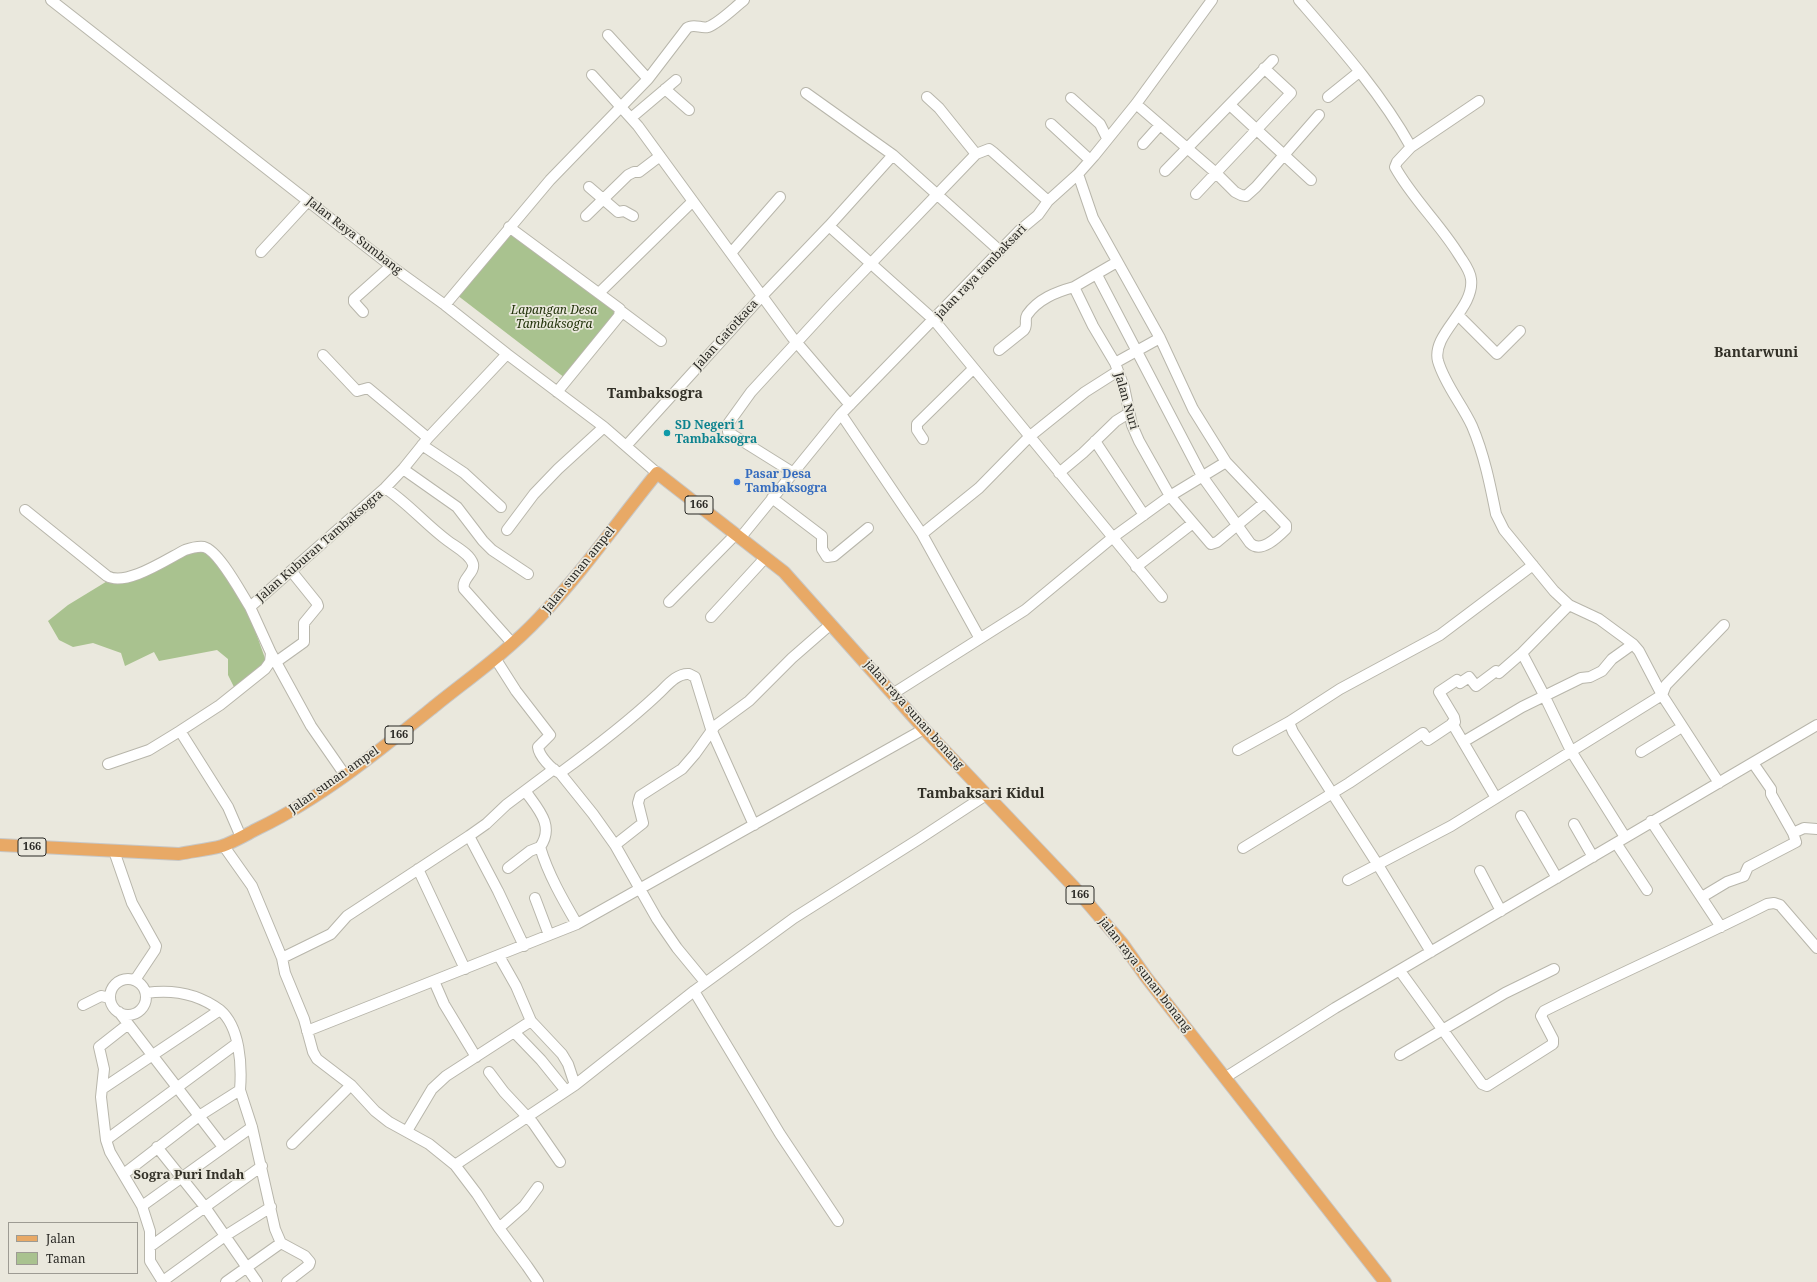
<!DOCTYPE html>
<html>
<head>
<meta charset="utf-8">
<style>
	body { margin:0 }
	#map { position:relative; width:1817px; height:1282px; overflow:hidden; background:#eae8dd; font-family:"Noto Serif",serif }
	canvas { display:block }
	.legend { position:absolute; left:8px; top:1222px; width:130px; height:52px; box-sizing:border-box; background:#eae8dd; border:1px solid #9d9b93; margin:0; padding:5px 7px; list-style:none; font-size:12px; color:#292824 }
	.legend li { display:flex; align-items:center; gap:8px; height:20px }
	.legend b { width:20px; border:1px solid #9d9b93 }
</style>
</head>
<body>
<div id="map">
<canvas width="1817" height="1282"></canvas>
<ul class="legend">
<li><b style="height:5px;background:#e8a966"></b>Jalan</li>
<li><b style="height:11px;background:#a9c28f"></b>Taman</li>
</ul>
</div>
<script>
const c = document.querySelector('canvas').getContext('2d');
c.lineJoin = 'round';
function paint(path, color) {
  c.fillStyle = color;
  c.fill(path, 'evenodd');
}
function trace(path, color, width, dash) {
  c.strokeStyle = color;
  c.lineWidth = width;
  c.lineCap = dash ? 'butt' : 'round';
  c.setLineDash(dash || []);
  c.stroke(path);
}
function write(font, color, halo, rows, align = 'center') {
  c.font = font + ' "Noto Serif",serif';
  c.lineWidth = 3.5;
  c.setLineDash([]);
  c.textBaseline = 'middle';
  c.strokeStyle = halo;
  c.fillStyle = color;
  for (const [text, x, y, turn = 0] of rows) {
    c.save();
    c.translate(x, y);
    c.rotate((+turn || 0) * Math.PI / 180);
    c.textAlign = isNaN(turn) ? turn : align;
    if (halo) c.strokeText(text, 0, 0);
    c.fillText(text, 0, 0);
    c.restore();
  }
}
paint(new Path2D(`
	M 507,236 L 513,236 L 615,311 L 615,317 L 565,378 L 457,295 Z
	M 195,549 L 212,554 L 247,608 L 266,661 L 263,667 L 235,689 L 228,675 L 228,659 L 217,650 L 159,661 L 154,652 L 125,666 L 121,653 L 93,643 L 73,647 L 59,640 L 48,621 L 68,605 L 109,580 Z`), '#a9c28f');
const minor = new Path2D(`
	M 51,0 L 391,266 L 445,305 L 507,354 L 604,427 L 657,473
	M 1299,0 C 1339,46 1381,93 1411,147 L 1397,162 L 1395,167 C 1412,198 1440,224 1459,255 C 1464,263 1470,270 1471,279 C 1475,309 1431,334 1438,361 C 1445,385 1462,404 1472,426 C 1484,454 1490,484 1496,514 L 1504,530 L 1554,591 L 1569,605 L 1599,619 L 1633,644 L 1639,651 L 1662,695 L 1719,783
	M 608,35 L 648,79
	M 592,75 L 638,126 L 792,337 L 850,405
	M 665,89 L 689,110
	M 806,93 L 893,155 L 1000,251
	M 927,97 L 939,108 L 976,154 L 989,149 L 993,152 L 1048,201
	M 1328,97 L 1359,72
	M 1071,98 L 1100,124 L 1107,138
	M 1136,104 L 1216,173 L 1235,192 L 1241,195 L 1246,196 L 1256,187 L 1284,155 L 1230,105
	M 631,118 L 676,80
	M 1051,124 L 1090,160
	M 1143,144 L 1160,125
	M 1411,147 L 1479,101
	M 1165,171 L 1273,60
	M 1078,174 L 1093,218 L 1160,338 L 1193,409 L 1226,462 L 1286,525 L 1286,529 C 1278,537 1261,554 1250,543 L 1202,476 L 1097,275
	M 1311,180 L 1284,155 L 1319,115
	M 589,187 L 618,212 L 624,211 L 633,216
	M 1196,194 L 1291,93 L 1264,68
	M 586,216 L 628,175 L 634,172 L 639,172 L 660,156
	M 829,226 L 934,320 L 1162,597
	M 509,227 L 620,309 L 619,316 L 557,392
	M 261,252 L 308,201
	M 731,253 L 780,197
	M 1117,262 L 1074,287 L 1093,326 L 1115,363 L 1124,387 L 1132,425 L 1139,441 L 1170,496 L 1211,544 L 1217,542 L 1264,503
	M 599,293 L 692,202
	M 445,305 L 550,180 L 648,79 L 687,28 C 694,23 701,29 708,27 C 719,23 735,7 744,0
	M 621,311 L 661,341
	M 363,312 L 354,302 L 354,299 L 391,266
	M 1458,315 L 1497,354 L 1520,331
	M 999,350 L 1024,330 C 1028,325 1024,320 1027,315 C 1038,299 1056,292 1074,287
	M 323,355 L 357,391 L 368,388 L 428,438
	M 1115,363 L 1160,338
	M 841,414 L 922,534 L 979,637
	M 923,439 L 917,430 L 917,424 L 973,369
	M 1095,441 L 1144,515
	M 422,445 L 464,473 L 501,507
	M 626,446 L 762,296 L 829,226 L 893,155
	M 403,469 L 457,507 L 483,541 L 492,550 L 528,574
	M 792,472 L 728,432 L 728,424 L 751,392 L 831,305 L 976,154
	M 1059,473 L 1083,453 L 1116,421 L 1129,413
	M 385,488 C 408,503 426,525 448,541 C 456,547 470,554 473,564 C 475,573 461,579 464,589 L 512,643
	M 772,498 L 822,536 L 822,549 L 827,557 L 834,556 L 868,528
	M 25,510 L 107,576 C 126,587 167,559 185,550 C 191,548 197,546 204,547 C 219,551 241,593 250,607
	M 507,530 L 534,494 L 558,469 L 604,427
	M 922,534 L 979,488 L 1029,437 L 1085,392 L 1118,371
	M 741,537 L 841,414 L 1020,230 L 1038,215 L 1048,201 L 1078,174 L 1094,156 L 1136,104 L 1212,0
	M 1136,567 L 1193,523
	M 669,602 L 736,534
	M 711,617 L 765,558
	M 271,653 L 311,726 L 345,775
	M 1522,653 L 1544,695 L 1571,751 L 1625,837
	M 495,658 L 516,691 L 550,735 L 538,747 C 539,756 552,770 560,773 L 593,814 L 615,845 L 657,919 L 677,948 L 705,982
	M 276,662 L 304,642 L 304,623 L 318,606 L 317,603 L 292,572
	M 894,693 L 1025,610 L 1112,538 L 1170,496 L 1226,462
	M 1289,722 L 1293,732 L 1378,865 L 1431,952
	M 1452,723 L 1496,798
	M 1463,742 L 1522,707 L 1581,678 L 1590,677 L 1602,671 L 1612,659 L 1633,644
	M 1238,750 L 1289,722 L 1340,689 L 1440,635 L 1533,565
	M 1641,752 L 1682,727
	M 108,764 L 149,750 L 180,731
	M 560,773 C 593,749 626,724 657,695 C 666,687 676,673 689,674 L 695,677 L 711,729 L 754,825
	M 526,792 C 538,809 555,826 540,847 C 548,874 563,900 577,924
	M 1521,816 L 1557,878
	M 1651,821 L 1721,927
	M 1574,824 L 1593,857
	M 1793,833 L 1804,828 L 1817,829
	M 469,836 L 498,891 L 524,946
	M 241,837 L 228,807 L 180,731 L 220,705 L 265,669 L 270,662 L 271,653 L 250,607 L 385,488 L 403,469 L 428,438 L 507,354
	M 1616,843 L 1647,890
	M 223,845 L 252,886 L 282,958 L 285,973 L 304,1019 L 313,1052 L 317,1059 L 351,1085 L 375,1111 L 389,1122 L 429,1144 L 455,1165 L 477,1194 L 499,1228 L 527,1266 L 538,1282
	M 615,845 L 643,823 L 638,803 L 640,796 L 682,769 L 695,754 L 715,726 L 749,701 L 792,658 L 831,624
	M 1243,848 L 1349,783 L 1423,733 L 1428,740 L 1455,722 L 1454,717 L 1439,692 L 1457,680 L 1460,683 L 1469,677 L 1476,686 L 1496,671 L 1499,673 L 1522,653 L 1569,605
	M 114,851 L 132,903 L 156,946 L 155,950 L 135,980
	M 508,868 L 530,851 L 540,847
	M 418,869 L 465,969
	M 1480,871 L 1501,911
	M 1348,880 L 1451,826 L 1662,695 L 1666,685 L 1724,625
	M 1702,897 L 1727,882 L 1744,876 L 1748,867 L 1796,842 L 1793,833 L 1771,794 L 1771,789 L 1753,763
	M 535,898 L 549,935
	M 499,956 L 516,986 L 531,1021 L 562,1054 L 568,1064 L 575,1085
	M 282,958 L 331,934 L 347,916 L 469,836 L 486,824 L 506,805 L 554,769
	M 1400,971 L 1482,1084 L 1487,1086 L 1553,1044 L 1553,1039 L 1541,1016 L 1544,1011 C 1618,974 1694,941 1767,904 L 1774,903 L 1780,905 L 1817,948
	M110 997a18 18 0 1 1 36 0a18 18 0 1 1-36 0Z
	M 434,981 L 444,1004 L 476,1057
	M 694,991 L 780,1134 L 838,1221
	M 146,993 C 173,989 197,993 220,1010
	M 83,1005 L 101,996 L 110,998
	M 119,1012 L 223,1147
	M 127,1025 L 99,1047 L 104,1069 L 101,1097 L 106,1140 L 110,1152 L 142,1206 L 150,1231 L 150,1261 L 163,1282
	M 307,1031 L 577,924 L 924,729
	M 515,1033 L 541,1060 L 566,1091
	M 1400,1055 L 1505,993 L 1554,969
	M 489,1072 L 504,1092 L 533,1123 L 560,1162
	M 1226,1077 L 1335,1008 L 1817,725
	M 102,1089 L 220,1010 C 240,1027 242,1065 240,1090 L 199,1116 L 125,1173
	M 407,1131 L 432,1089 L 446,1076 L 531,1021
	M 106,1140 L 236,1044
	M 292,1144 L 351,1085
	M 157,1147 L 205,1207 L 257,1282
	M 455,1165 L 575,1085 L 694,991 L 794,918 L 919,839 L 986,795
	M 142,1206 L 252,1127
	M 499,1228 L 524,1206 L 538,1187
	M 281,1243 L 305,1256 L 310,1262 L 309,1265 L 287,1282
	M 151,1246 L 262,1166
	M 163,1281 L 225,1236 L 271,1207
	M 226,1282 L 281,1243 L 275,1229 L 252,1127 L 240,1090`);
const major = new Path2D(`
	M 0,845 L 179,854 C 193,851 207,850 222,846 C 234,842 247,834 259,828 C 323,797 380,750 436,705 C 471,677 508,651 539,618 C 582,573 618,521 657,473 L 784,572 L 924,729 L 1074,887 L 1122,943 L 1146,977 L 1385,1282`);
trace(minor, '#b8b6ab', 12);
trace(major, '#c7c7c6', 14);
trace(minor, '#fff', 10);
trace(major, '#e8a966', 12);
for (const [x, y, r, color] of [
	[667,433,4,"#0f9aa8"],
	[737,482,4,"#3f7fe0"]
]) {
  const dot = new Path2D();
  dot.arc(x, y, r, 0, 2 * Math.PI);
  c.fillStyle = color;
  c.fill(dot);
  trace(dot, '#eae8dd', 1.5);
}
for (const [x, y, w] of [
	[699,505,28],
	[399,735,28],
	[32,847,28],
	[1080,895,28]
]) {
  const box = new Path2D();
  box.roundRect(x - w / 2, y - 9, w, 18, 3);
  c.fillStyle = '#eae8dd';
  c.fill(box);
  trace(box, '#292824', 1);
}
write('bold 11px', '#292824', null, [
	["166",699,505],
	["166",399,735],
	["166",32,847],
	["166",1080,895]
]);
write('12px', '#292824', '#eae8dd', [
	["Jalan Raya Sumbang",354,236,38],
	["jalan raya tambaksari",981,272,-46],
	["Jalan Gatotkaca",726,335,-48],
	["Jalan Nuri",1126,401,74],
	["Jalan Kuburan Tambaksogra",320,546,-41],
	["Jalan sunan ampel",579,570,-51],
	["jalan raya sunan bonang",914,715,48],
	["Jalan sunan ampel",334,780,-35],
	["jalan raya sunan bonang",1145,975,52]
]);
write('italic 12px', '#22330a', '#eae8dd', [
	["Lapangan Desa",554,311],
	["Tambaksogra",554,325]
]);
write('bold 12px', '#0d838f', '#eae8dd', [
	["SD Negeri 1",675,426],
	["Tambaksogra",675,440]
], 'left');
write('bold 12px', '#366cbe', '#eae8dd', [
	["Pasar Desa",745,475],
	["Tambaksogra",745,489]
], 'left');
write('bold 13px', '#323027', '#eae8dd', [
	["Sogra Puri Indah",189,1175]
]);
write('bold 14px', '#323027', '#eae8dd', [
	["Bantarwuni",1756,353],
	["Tambaksogra",655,394],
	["Tambaksari Kidul",981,794]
]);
</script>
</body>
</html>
